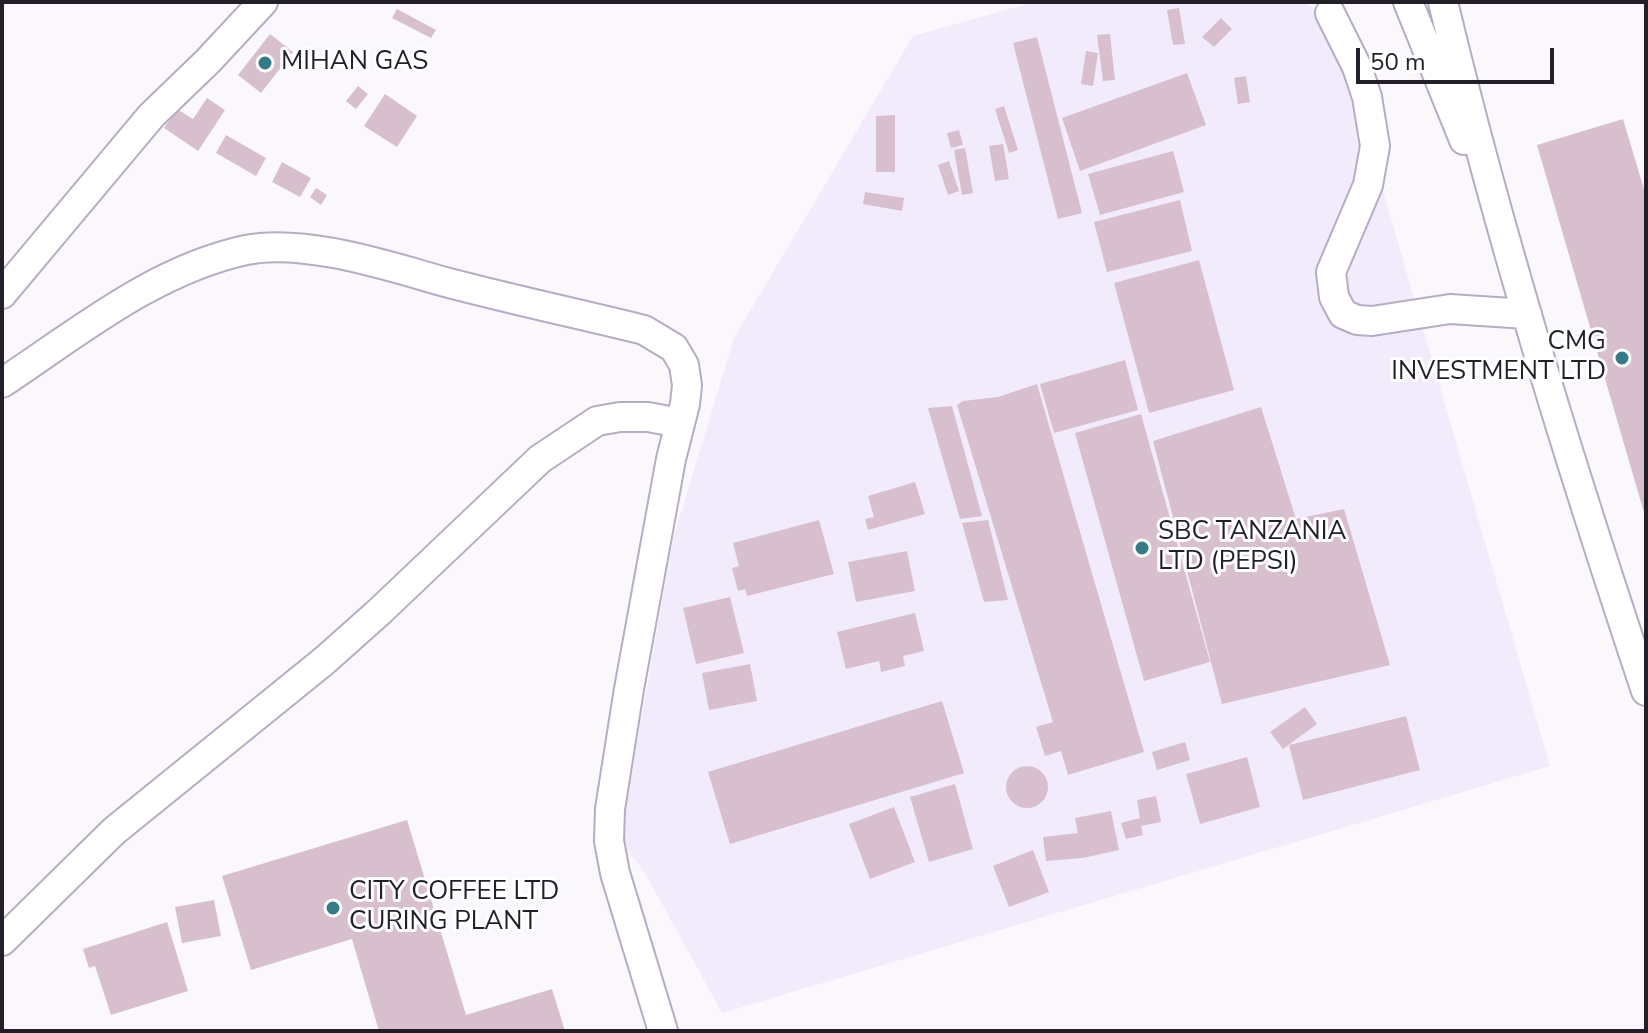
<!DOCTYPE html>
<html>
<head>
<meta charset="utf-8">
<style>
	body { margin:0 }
	#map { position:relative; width:1648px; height:1033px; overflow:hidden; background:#faf8fd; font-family:"Nunito Sans",sans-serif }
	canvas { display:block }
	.frame { position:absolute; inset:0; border:4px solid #231f28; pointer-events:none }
	.scale { position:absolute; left:1356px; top:48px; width:198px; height:36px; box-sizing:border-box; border:4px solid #231f28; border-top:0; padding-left:10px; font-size:24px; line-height:28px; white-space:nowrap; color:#231f28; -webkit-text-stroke:6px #fff; paint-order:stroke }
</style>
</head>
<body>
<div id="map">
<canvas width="1648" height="1033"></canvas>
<div class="frame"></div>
<div class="scale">50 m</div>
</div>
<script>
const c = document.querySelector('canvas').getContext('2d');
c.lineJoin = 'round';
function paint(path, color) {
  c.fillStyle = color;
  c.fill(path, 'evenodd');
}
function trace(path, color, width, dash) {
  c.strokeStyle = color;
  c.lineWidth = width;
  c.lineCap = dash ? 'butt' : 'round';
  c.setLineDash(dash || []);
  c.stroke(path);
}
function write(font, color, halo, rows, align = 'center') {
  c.font = font + ' "Nunito Sans",sans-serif';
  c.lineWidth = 6;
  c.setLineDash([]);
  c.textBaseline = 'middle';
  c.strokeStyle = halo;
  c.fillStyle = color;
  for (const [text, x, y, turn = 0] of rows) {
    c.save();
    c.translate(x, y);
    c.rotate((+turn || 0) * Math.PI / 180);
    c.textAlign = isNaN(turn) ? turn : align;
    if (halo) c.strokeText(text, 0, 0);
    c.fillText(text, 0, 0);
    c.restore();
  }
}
paint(new Path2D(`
	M 1034,2 L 1304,2 L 1334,22 L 1550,766 L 722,1013 L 645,873 L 620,841 L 673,539 L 734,338 L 913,36 Z`), '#f2ebfc');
paint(new Path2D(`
	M 1179,8 L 1185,44 L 1173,45 L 1167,10 Z
	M 397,9 L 436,30 L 431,38 L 392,18 Z
	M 1221,18 L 1232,29 L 1214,47 L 1202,37 Z
	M 270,34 L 293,52 L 261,93 L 238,75 Z
	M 1110,34 L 1115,80 L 1103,81 L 1097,35 Z
	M 1037,37 L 1082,213 L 1058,219 L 1013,43 Z
	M 1086,51 L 1098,53 L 1093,86 L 1081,84 Z
	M 1187,73 L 1206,125 L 1080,171 L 1062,118 Z
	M 1246,76 L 1250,102 L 1238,104 L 1234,78 Z
	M 358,86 L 368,94 L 356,109 L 346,101 Z
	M 385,94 L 417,116 L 397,147 L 364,126 Z
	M 207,98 L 225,110 L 198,151 L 164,128 L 177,109 L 193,119 Z
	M 1004,106 L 1018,150 L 1009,153 L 995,109 Z
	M 895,115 L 895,172 L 876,172 L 876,116 Z
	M 1623,119 L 1646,196 L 1645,516 L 1537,145 Z
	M 959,130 L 963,145 L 951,148 L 947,133 Z
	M 226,135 L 266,158 L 256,176 L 216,153 Z
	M 1003,144 L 1009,179 L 995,181 L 989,146 Z
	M 965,148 L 973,193 L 962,195 L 954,150 Z
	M 1173,151 L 1184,192 L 1100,215 L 1088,174 Z
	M 949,161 L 959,191 L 948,195 L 938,165 Z
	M 282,162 L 311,178 L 300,197 L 272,182 Z
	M 316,188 L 327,195 L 321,205 L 310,197 Z
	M 865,192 L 904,198 L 902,211 L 863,204 Z
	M 1180,200 L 1192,251 L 1107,272 L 1094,222 Z
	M 1199,260 L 1234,390 L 1149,413 L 1114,283 Z
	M 1125,360 L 1138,410 L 1054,433 L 1040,384 Z
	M 1037,384 L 1144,752 L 1068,775 L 1061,751 L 1045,756 L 1036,727 L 1053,722 L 957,405 L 963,401 L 998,397 Z
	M 952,406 L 982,516 L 960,519 L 928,408 Z
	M 1261,407 L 1296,519 L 1344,509 L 1390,665 L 1222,704 L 1153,441 Z
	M 1141,414 L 1210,662 L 1144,681 L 1075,433 Z
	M 915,482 L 925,514 L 868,530 L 865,519 L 874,517 L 868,496 Z
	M 819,520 L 834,574 L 747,596 L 745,589 L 738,591 L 732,568 L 739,566 L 733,543 Z
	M 988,520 L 1008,600 L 984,602 L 962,523 Z
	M 907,551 L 915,591 L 856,602 L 848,562 Z
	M 730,597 L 744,653 L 696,664 L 683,608 Z
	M 915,613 L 924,651 L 903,656 L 905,666 L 881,672 L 879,661 L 846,669 L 837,632 Z
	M 750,664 L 757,701 L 709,710 L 702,673 Z
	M 942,701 L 964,773 L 730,844 L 708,772 Z
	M 1305,707 L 1317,724 L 1283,749 L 1270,732 Z
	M 1406,716 L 1420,770 L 1303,800 L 1289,745 Z
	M 1185,742 L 1190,760 L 1157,770 L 1152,752 Z
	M 1247,757 L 1260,807 L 1200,824 L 1186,774 Z
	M1006 787a21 21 0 1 1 42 0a21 21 0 1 1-42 0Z
	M 955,784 L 973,849 L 929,862 L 910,797 Z
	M 1156,796 L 1161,822 L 1141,826 L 1143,835 L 1126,839 L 1121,823 L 1140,818 L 1137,800 Z
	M 894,807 L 915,862 L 870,879 L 849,824 Z
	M 1111,811 L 1119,850 L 1083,858 L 1046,861 L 1043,837 L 1078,833 L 1075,818 Z
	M 407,820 L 466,1015 L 552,989 L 565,1031 L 379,1031 L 352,939 L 251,970 L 222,876 Z
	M 1033,850 L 1049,892 L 1009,907 L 993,866 Z
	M 214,900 L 221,936 L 182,943 L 175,907 Z
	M 167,922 L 188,991 L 111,1015 L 95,966 L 89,968 L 83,949 Z`), '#d8bfce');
const minor = new Path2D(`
	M 1408,2 L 1464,140
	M 1443,2 C 1499,235 1570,464 1646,691
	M 1330,13 L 1357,67 L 1367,97 L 1375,146 L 1368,185 L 1331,272 L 1334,297 L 1343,314 L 1357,320 L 1372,321 L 1450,309 L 1527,314
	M 2,294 L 151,116 L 208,61 L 263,2
	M 2,383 C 79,332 154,270 246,250 C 306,238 391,267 449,283 C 514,300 579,314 644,330 L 674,348 L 684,365 L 687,385 L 685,404 L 671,459 L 629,689 L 610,809 L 609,841 L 615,873 L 663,1031
	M 2,941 L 114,831 L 324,661 L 379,612 L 540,459 L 597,421 L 620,417 L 648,417 L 680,423`);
trace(minor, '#b6acc3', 32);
trace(minor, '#fff', 28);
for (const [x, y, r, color] of [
	[265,63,8,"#347b86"],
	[1622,358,8,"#347b86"],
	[1142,548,8,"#347b86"],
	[333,908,8,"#347b86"]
]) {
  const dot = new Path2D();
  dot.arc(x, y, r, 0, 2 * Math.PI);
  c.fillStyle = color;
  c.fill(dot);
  trace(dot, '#fff', 3);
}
write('26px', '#231f28', '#fff', [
	["MIHAN GAS",281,63],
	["CMG",1606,343,"right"],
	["INVESTMENT LTD",1606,373,"right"],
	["SBC TANZANIA",1158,533],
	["LTD (PEPSI)",1158,563],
	["CITY COFFEE LTD",349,893],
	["CURING PLANT",349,923]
], 'left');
</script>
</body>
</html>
